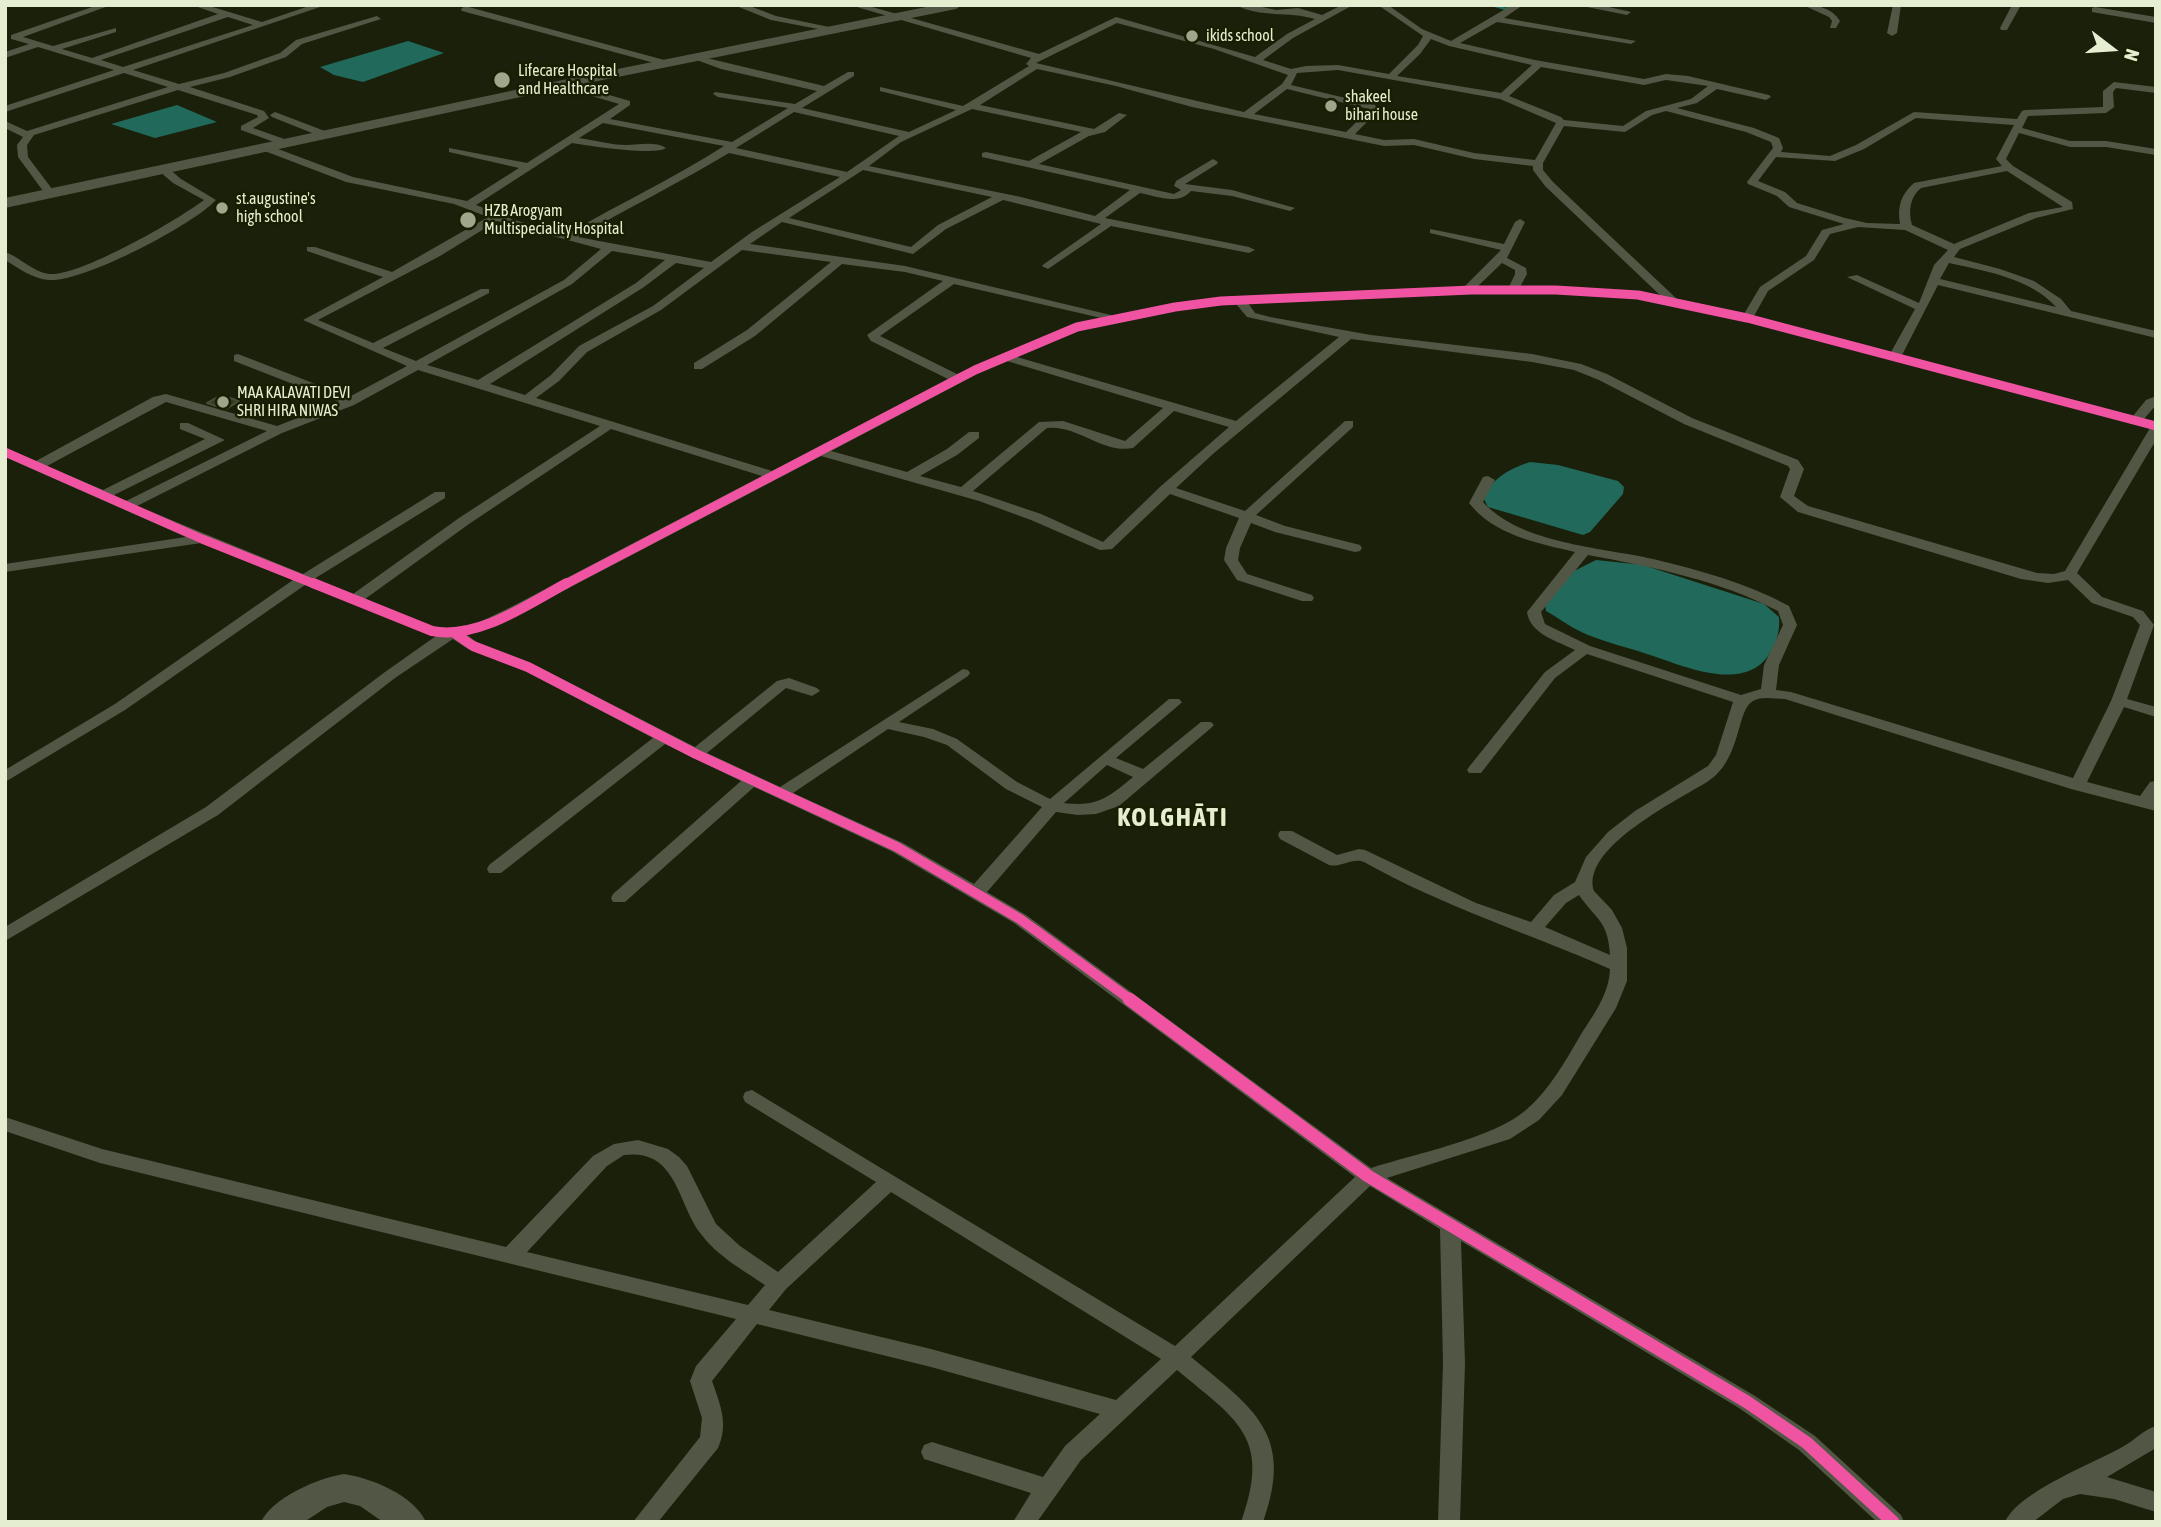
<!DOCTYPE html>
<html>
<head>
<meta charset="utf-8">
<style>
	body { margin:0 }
	#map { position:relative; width:2161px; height:1527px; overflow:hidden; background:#1b200a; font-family:"Asap Condensed",sans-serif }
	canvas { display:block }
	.frame { position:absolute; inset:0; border:7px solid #e6eed2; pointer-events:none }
	.north { position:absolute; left:2077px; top:14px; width:70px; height:70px; -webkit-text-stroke:5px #181e00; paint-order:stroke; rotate:107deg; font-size:19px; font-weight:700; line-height:28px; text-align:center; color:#e6eed2 }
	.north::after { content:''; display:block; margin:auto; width:24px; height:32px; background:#e6eed2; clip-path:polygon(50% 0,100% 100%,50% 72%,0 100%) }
</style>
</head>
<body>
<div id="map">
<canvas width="2161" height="1527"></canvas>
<div class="frame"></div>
<div class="north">N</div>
</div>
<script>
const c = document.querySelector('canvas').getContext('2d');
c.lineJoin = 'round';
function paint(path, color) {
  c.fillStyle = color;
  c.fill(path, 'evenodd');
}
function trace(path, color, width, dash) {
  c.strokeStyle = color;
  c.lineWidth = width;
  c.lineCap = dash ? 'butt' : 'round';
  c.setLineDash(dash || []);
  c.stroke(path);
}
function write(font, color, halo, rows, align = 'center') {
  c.font = font + ' "Asap Condensed",sans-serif';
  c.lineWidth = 5;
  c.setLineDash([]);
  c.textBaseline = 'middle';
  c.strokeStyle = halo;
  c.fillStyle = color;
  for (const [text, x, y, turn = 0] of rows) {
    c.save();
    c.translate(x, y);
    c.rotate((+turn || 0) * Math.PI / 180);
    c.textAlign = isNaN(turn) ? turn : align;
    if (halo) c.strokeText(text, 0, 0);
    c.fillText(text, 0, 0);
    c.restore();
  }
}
paint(new Path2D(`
	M 408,41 L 444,53 L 363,82 L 334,75 L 320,67 Z
	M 177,105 L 217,122 L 155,138 L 111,124 Z
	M 1530,462 L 1558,465 L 1618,481 L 1624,487 L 1623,494 L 1590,532 L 1583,535 L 1488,507 L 1484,499 C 1490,479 1511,468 1530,462 Z
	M 1596,560 L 1643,565 L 1764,604 L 1779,617 C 1780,630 1777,642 1770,653 C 1745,694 1684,666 1650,655 C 1630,648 1608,643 1588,635 C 1573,629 1560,619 1546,611 L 1545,604 L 1574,571 Z`), '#20695b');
trace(new Path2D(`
	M 1492,5 L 1506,9 L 1511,5`), '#20695b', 2.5);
const building = new Path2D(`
	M 221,395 L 239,401 L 226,409 L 207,403 Z`);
paint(building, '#363b20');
trace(building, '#494e3a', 2);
paint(new Path2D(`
	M 98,5 L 111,5 L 23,37 L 53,46 L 116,28 L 116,32 L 62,49 L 92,58 L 218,14 L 192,5 L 206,5 L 262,22 L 312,5 L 326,5 L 133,70 L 179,84 L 224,73 L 280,53 L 296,40 L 377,16 L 381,19 L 302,44 L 286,57 L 230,77 L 190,87 L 264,111 L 269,118 L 253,128 L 290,141 L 290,145 L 282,145 L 241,130 L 241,126 L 258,117 L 257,115 L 178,90 L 34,135 L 27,145 L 28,157 L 55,193 L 46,195 L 18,157 L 17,145 L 23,137 L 5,128 L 5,121 L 27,131 L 168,87 L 124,73 L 5,112 L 5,106 L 114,70 L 38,47 L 5,58 L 5,52 L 29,44 L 11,39 L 11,35 ZM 228,17 L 253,25 L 123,67 L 101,60 Z
	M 734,5 L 747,5 L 776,16 L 839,29 L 834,32 L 771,20 Z
	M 850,5 L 865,5 L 1039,54 L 1116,17 L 1255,57 L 1287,34 L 1315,19 C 1289,11 1260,18 1236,5 L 1253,5 L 1276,10 L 1298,8 L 1322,15 L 1342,5 L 1353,5 L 1293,38 L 1263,60 L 1291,69 L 1306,66 L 1338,65 L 1389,74 L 1418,45 L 1423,36 L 1378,5 L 1388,5 L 1422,29 L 1451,41 L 1512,5 L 1523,5 L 1504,18 L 1636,41 L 1631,44 L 1497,22 L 1460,43 L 1535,60 L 1644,79 L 1666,74 L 1688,76 L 1769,95 L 1771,97 L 1766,100 L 1717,89 L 1697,103 L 1677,108 L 1754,128 L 1779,138 L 1783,148 L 1781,152 L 1830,156 L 1856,145 L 1914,112 L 2017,119 L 2022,111 L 2025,110 L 2103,107 L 2103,91 L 2114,82 L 2156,87 L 2156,93 L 2116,88 L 2113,92 L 2114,107 L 2106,113 L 2028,116 L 2022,128 L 2070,141 L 2106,141 L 2156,149 L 2156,155 L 2106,147 L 2070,147 L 2019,133 L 2006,159 L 2013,166 L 2072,202 L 2073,209 L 2036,218 L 1960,249 L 1954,257 L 2000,269 L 2034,281 L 2061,299 L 2071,311 L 2156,331 L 2156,338 L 1938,285 L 1902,355 L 2133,416 L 2146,400 L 2156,396 L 2156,405 L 2144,419 L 2156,422 L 2156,440 L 2077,573 L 2102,597 L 2143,611 L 2154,625 L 2127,699 L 2156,707 L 2156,717 L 2124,707 L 2087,782 L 2140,796 L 2150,782 L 2156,781 L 2156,811 L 2071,789 L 1785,699 C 1775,699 1762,696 1753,701 C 1736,710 1742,760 1707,782 C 1678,800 1580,848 1594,891 L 1612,910 L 1622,928 L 1627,948 L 1627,981 L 1616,1008 L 1562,1095 L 1539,1120 L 1510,1139 L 1387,1178 L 1755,1396 L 1815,1436 L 1901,1515 L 1904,1522 L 1877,1522 L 1799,1450 L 1739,1408 L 1461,1241 L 1465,1363 L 1460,1522 L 1438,1522 L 1443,1363 L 1440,1229 L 1370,1186 L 1191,1357 C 1253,1408 1295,1434 1263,1522 L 1241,1522 C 1272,1437 1237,1420 1177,1370 L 1081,1460 L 1037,1522 L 1013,1522 L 1031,1493 L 924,1459 L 921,1452 L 924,1445 L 932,1442 L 1043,1477 L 1065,1446 L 1100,1414 L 931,1367 L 757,1324 L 712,1381 C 720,1404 729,1424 718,1448 L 658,1522 L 633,1522 L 700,1437 L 702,1418 L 690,1381 L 696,1366 L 736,1319 L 100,1163 L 5,1131 L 5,1117 L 102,1149 L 506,1247 L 593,1156 L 614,1144 L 638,1140 L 668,1149 L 679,1157 L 687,1166 L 716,1224 L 740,1246 L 778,1272 L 876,1182 L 745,1102 L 743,1097 L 745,1092 L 752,1090 L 1175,1346 L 1355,1177 L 1014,923 L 891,851 L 754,787 L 625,902 L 613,902 L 611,898 L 613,894 L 741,781 L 665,744 L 501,873 L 489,873 L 487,869 L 489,865 L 653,738 L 523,670 L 468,649 L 453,639 L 395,678 L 218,815 L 5,941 L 5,927 L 206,807 L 385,672 L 436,636 L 305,585 L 125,710 L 5,782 L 5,770 L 115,704 L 293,580 L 201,543 L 5,572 L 5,564 L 186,537 L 5,457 L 5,448 L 36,461 L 153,397 L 166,394 L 277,426 L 339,402 L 234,361 L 234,355 L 238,354 L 349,397 L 407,366 L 303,320 L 383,277 L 307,251 L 307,247 L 315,247 L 392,272 L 488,217 L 454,204 L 346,182 L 262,150 L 262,146 L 270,146 L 353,177 L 467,201 L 519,168 L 449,152 L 449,148 L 527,163 L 619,104 L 558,86 L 558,82 L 561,81 L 630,101 L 630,105 L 610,119 L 732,142 L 788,108 L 718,97 L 713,94 L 715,92 L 795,104 L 817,91 L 721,69 L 694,59 L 694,55 L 824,86 L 848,72 L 854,72 L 854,76 L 802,108 L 909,132 L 956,110 L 880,91 L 880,87 L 963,106 L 1029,66 L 1026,64 L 1031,58 ZM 1117,23 L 1214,49 L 1288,75 L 1282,84 L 1244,112 L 1036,63 ZM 1431,39 L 1449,46 L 1532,65 L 1501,93 L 1397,76 L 1420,54 ZM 1541,67 L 1644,85 L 1666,80 L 1708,86 L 1691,99 L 1646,111 L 1623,126 L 1564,120 L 1561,117 L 1509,96 ZM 1037,69 L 1116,86 L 1192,107 L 1384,146 L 1414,145 L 1474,159 L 1533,166 L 1533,170 L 1545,186 L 1662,297 L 1638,292 L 1520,287 L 1527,274 L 1526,268 L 1507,258 L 1525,222 L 1520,219 L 1515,222 L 1504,244 L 1430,229 L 1430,233 L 1501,250 L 1464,287 L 1221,298 L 1115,316 L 905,266 L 750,244 L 782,222 L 913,254 L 946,229 L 1003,200 L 1101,224 L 1044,264 L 1042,266 L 1048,269 L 1111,226 L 1249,253 L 1255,250 L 1249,247 L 1105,218 L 1140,193 C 1157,196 1178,206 1191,191 L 1232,196 L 1290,211 L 1295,208 L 1232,190 L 1185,184 L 1217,164 L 1218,162 L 1213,159 L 1176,181 L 1174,186 L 1181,190 L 1174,194 L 1039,164 L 1089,136 L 1105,132 L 1127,115 L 1119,113 L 1094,129 L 980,105 ZM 1338,70 L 1500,99 L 1556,123 L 1535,160 L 1474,153 L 1414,139 L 1384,140 L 1355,134 L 1379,110 L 1375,105 L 1291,85 L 1297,73 ZM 1287,89 L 1369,109 L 1369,110 L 1346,132 L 1254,114 ZM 972,109 L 1081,132 L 1029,161 L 986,152 L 982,153 L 982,157 L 1130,190 L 1095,216 L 1021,197 L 869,166 L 901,142 ZM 1666,111 L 1746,132 L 1771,142 L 1773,148 L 1747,182 L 1748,184 L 1777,196 L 1789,207 L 1844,224 L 1822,230 L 1806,256 L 1760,287 L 1744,314 L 1678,300 L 1553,182 L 1543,170 L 1543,163 L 1564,126 L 1625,132 L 1652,115 ZM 794,112 L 899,136 L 847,172 L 736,148 ZM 1916,118 L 2014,125 L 1996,159 L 2002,166 L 1914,183 C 1901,194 1897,207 1900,224 L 1867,223 L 1845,218 L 1797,203 L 1785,192 L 1758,181 L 1776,157 L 1835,161 L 1864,149 ZM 603,123 L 724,146 C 674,178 619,204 567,234 L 514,220 L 476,205 L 572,143 C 590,146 654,156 666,148 C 654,141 640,145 626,145 C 611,145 594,140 579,138 ZM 729,153 L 840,177 L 752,232 L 711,262 L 578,237 C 628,208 679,183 729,153 ZM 863,170 L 992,197 L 938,225 L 911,247 L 789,218 ZM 2007,171 L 2063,207 L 2029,213 L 1954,244 L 1912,225 C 1908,211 1910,197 1921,188 ZM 497,221 L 601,249 L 564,280 L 416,361 L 383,348 L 489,293 L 489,289 L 481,289 L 373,343 L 318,320 L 440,256 ZM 1858,227 L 1905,230 L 1948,250 L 1934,265 L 1919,303 L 1857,275 L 1847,277 L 1915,309 L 1891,352 L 1754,316 L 1768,291 L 1814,260 L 1830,234 ZM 742,250 L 831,262 L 747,330 L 694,363 L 694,369 L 702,369 L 755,336 L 842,264 L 905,272 L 943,281 L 867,335 L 871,341 L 948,379 L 772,471 L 536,398 L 559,381 L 587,352 L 661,310 ZM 612,251 L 665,260 L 636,283 L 478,380 L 427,365 L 572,284 ZM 676,263 L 704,268 L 653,306 L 579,346 L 551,375 L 525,395 L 490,384 L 644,287 ZM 1502,263 L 1515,270 L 1515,274 L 1509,287 L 1477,287 ZM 1949,263 C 1985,271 2030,278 2056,307 L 1940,279 ZM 954,284 L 1101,318 L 1073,325 L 957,374 L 880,336 ZM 1471,293 L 1556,293 L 1638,298 L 1746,321 L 2150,428 L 2065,571 L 2054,574 L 2037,573 L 1808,506 L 1794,496 L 1804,469 L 1798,460 L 1692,418 L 1607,374 L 1581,364 L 1532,354 L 1371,335 L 1270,317 L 1255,313 L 1248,303 ZM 1221,304 L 1236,304 L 1247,317 L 1339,337 L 1236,421 L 1017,357 L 1080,330 L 1175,310 ZM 1351,339 L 1532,362 L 1574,370 L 1599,380 L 1684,424 L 1788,466 L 1790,469 L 1780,497 L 1798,512 L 2021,579 L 2048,583 L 2068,580 L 2092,603 L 2133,617 L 2140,625 L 2111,701 L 2073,778 L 1791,692 L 1776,690 L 1779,665 L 1797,625 L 1789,606 C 1747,583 1699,570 1653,559 C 1600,547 1521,544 1483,502 L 1495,480 L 1488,476 L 1483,477 L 1469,503 C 1494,535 1537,543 1575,552 L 1527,612 C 1530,634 1557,641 1575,650 L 1545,672 L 1469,767 L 1467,770 L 1469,773 L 1481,773 L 1555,678 L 1587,654 L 1733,702 L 1716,755 L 1708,766 L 1635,811 L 1608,832 L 1586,857 L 1575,882 L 1554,895 L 1531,922 L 1476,903 L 1365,850 L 1359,849 L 1337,855 L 1292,831 L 1280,831 L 1278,835 L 1280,839 L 1329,865 C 1341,868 1352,857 1364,862 C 1442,906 1528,933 1610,969 C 1609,995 1593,1015 1580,1036 C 1565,1062 1549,1090 1526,1110 C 1494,1138 1414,1154 1371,1168 L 1026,915 L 987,892 L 1056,812 L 1078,815 L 1096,814 L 1119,806 L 1211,728 L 1214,725 L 1211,722 L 1201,722 L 1143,769 L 1116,758 L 1179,705 L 1182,702 L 1179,699 L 1169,699 L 1050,799 L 1017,782 L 957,739 L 933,729 L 899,722 L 968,676 L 970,673 L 968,670 L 963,669 L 780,787 L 707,753 L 786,688 L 812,696 L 820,691 L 817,688 L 789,678 L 777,681 L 695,747 L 533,664 L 478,643 L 467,635 L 519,614 L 821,456 L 979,501 L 1031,520 L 1100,550 L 1112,549 L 1170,494 L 1239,518 L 1226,548 L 1224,560 L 1237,580 L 1302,601 L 1312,601 L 1314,598 L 1312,595 L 1247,574 L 1238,560 L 1240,548 L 1251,523 L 1275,532 L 1355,552 L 1360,551 L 1362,548 L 1360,545 L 1285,526 L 1256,515 L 1353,427 L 1353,421 L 1345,421 L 1245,511 L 1176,488 L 1214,453 ZM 1007,361 L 1163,408 L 1125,441 L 1063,421 L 1039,422 L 961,487 L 920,476 L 957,455 L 979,438 L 979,432 L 969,432 L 947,449 L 907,472 L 831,451 L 979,373 ZM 418,370 L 600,426 L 459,518 L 353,594 L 314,579 L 445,498 L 445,492 L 435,492 L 303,574 L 137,506 L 282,433 L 354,405 ZM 166,402 L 267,431 L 126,501 L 114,495 L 225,440 L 188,423 L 180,423 L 180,429 L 205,439 L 103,490 L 47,466 ZM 1174,411 L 1229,427 L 1161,486 L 1103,542 L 1041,514 L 973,491 L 1047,428 C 1077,424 1102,454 1133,448 ZM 611,429 L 762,476 L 509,608 C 491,616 472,628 452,629 C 428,631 388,608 365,599 L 469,524 ZM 1588,555 C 1652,567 1719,580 1778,611 L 1783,625 L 1764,665 L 1761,689 L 1741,695 L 1590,646 L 1545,624 L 1541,612 ZM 888,729 L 924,737 L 947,745 L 1006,789 L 1042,807 L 974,884 L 903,843 L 793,793 ZM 1107,765 L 1133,777 C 1108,798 1097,807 1064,803 ZM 1579,895 C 1596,920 1608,920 1610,955 L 1545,927 L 1566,903 ZM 624,1155 C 677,1148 677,1203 701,1234 C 717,1256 743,1270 765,1285 L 748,1305 L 527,1252 L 607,1166 ZM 891,1192 L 1161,1359 L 1116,1400 L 931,1349 L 769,1310 L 786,1289 Z
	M 1577,5 L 1600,5 L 1631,12 L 1627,15 Z
	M 1803,5 C 1818,5 1832,8 1840,21 L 1836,28 L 1830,28 L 1832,21 L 1829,17 Z
	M 1893,5 L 1901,5 L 1897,33 L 1892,36 L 1887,33 Z
	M 2012,5 L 2021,5 L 2007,30 L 2001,30 L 2000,28 Z
	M 465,6 L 668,61 L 670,63 L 662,65 L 462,11 L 461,9 Z
	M 2095,7 L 2156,17 L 2156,23 L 2092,12 L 2092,8 Z
	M 275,112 L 330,133 L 331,135 L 322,137 L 272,117 L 270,115 Z
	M 159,167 L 167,167 L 181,179 L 216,200 C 193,225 82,283 49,280 C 33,279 18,268 5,260 L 5,252 C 20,257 33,272 49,274 C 79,277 178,220 204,200 L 173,183 L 159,171 Z
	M 2156,1426 L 2156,1448 L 2107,1477 L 2156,1492 L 2156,1512 L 2114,1499 L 2080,1494 L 2063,1499 L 2033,1522 L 2005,1522 C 2019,1491 2093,1464 2124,1446 C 2135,1440 2143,1430 2156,1426 Z`), '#525644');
paint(new Path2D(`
	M 936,5 L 962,5 L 956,9 L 553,90 L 5,208 L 5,198 L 553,82 Z
	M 344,1474 C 371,1478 414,1495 426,1522 L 383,1522 L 360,1506 L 344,1502 L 327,1507 L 304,1522 L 261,1522 C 272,1498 318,1478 344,1474 Z`), '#525644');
trace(new Path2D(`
	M 5,452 L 202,539 L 317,585
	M 564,585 L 975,370 L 1077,327 L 1175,307 L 1221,301 L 1471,290 L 1556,290 L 1638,295 L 1747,318 L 2156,426`), '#f153a3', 9);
trace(new Path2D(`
	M 313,583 L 432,631 C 478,640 528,604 567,583
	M 457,635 L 473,646 L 528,667 L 696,754 L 897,847 L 1020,919 L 1131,1000`), '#f153a3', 10);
trace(new Path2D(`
	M 1129,999 L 1368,1176 L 1747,1402 L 1807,1443 L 1893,1522`), '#f153a3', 13);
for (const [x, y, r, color] of [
	[1192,36,7,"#9fa68c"],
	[502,80,9,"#9fa68c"],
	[1331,106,7,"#9fa68c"],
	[222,208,7,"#9fa68c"],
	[468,220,9,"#9fa68c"],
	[223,402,7,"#9fa68c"]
]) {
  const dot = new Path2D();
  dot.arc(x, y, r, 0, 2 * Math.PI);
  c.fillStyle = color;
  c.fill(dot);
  trace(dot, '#181e00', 2.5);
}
write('16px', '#e6eed2', '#181e00', [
	["ikids school",1206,36],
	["Lifecare Hospital",518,71],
	["and Healthcare",518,89],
	["shakeel",1345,97],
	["bihari house",1345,115],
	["st.augustine's",236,199],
	["high school",236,217],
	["HZB Arogyam",484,211],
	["Multispeciality Hospital",484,229],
	["MAA KALAVATI DEVI",237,393],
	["SHRI HIRA NIWAS",237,411]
], 'left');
c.letterSpacing = '2px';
write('bold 26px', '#e6eed2', '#181e00', [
	["KOLGHĀTI",1173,818]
]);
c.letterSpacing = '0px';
</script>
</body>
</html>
